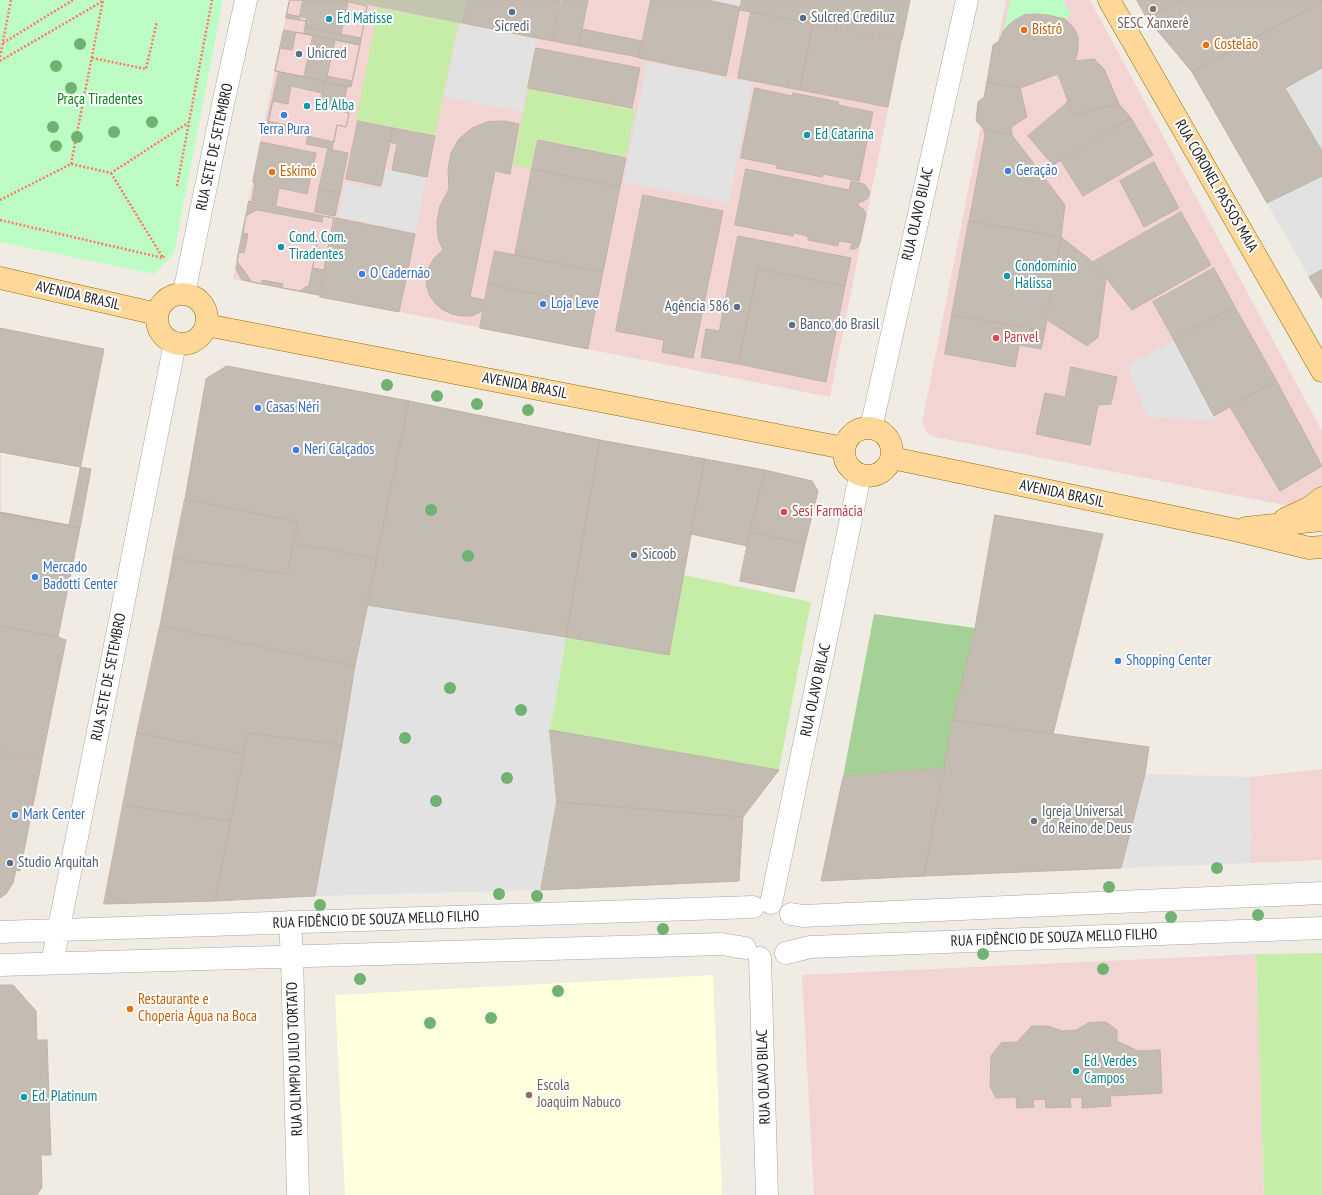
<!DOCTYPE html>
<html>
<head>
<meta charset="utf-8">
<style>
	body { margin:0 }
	canvas { display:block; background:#f0ece4 }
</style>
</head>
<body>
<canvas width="1322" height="1195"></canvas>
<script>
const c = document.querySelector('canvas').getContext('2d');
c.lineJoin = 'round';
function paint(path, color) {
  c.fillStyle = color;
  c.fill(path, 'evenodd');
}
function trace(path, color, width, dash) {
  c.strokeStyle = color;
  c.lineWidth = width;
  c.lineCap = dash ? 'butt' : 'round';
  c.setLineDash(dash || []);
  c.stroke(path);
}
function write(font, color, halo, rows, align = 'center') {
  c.font = font + ' "PT Sans Narrow",sans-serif';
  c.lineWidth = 4;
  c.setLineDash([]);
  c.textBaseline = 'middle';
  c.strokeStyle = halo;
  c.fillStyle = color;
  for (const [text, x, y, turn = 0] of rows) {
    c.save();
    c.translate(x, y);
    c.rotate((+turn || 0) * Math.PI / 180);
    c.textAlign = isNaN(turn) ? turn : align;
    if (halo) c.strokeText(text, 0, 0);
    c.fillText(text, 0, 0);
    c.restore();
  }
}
paint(new Path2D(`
	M 289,0 L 343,0 L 463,24 L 468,0 L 827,0 L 823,25 L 902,40 L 830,397 L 233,279 Z
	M 1006,0 L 1090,0 L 1322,431 L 1322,495 L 1289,506 L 935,437 L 927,433 L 922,423 Z
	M 1322,769 L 1322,860 L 1251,863 L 1250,777 Z
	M 1256,954 L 1264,1195 L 814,1195 L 802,975 Z`), '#f2d4d2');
paint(new Path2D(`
	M 713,975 L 722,1195 L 345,1195 L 335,995 Z`), '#feffdd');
paint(new Path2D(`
	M 342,0 L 468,0 L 463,24 Z`), '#c4c5af');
paint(new Path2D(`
	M 378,8 L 458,23 L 435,135 L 356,120 Z
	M 528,89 L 635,110 L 626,157 L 537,139 L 531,169 L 513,165 Z
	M 684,575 L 811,602 L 779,770 L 550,730 L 566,637 L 669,655 Z
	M 1322,953 L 1322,1195 L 1264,1195 L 1256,954 Z`), '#c6eda7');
paint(new Path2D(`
	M 874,614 L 975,628 L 953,720 L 945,768 L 843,777 Z`), '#a5d196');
paint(new Path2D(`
	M 0,0 L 223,0 L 174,253 L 154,274 L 0,242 Z
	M 1010,0 L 1063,0 L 1071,15 L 1065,19 L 1048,15 L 1036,14 L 1004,30 Z`), '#befcc5');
paint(new Path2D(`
	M 709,0 L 741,0 L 740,6 Z
	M 459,23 L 537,39 L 522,112 L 444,97 Z
	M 647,62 L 753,83 L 729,203 L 623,182 Z
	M 1322,68 L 1322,151 L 1285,88 Z
	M 386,169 L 427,178 L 415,233 L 338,217 L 345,182 L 381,189 Z
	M 1322,176 L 1322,270 L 1309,277 L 1267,203 Z
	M 1174,340 L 1214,416 L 1217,421 L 1147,417 L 1127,366 Z
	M 367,605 L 566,637 L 550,730 L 557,802 L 541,890 L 315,896 Z
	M 1145,774 L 1250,777 L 1251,863 L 1121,868 Z`), '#e2e2e2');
const building = new Path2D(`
	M 290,0 L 341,0 L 367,6 L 360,45 L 304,33 L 307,18 L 287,14 Z
	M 290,0 L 341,0 L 367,6 L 361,38 L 305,27 L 306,21 L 286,18 Z
	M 303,0 L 341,0 L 348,1 L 346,12 L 349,18 L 344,21 L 341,35 L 305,27 L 306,21 L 299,20 Z
	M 468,0 L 560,0 L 552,41 L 463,23 Z
	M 562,0 L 588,0 L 579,46 L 553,41 Z
	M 651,0 L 707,0 L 740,7 L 726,76 L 639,58 Z
	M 742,0 L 827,0 L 822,25 L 740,10 Z
	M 828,0 L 910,0 L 902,40 L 823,25 Z
	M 1137,0 L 1182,0 L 1147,18 Z
	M 1182,0 L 1322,0 L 1322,2 L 1192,72 L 1147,18 Z
	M 1322,2 L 1322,68 L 1285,88 L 1322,151 L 1322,176 L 1267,203 L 1192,72 Z
	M 751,12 L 813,24 L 800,90 L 738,78 Z
	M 1036,14 L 1048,15 L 1065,19 L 1074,28 L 1078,37 L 1078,51 L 1075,61 L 1094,59 L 1104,69 L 1119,104 L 1073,115 L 1058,74 L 1020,88 L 987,82 L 993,45 L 999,41 L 1004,30 L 1012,22 L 1024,15 Z
	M 813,24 L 901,41 L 888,107 L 800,90 Z
	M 582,29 L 642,41 L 638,57 L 579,46 Z
	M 284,30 L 360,45 L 351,87 L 275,71 Z
	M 296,32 L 360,45 L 352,81 L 327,76 L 326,81 L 275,71 L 280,48 L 292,50 Z
	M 313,36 L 335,40 L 326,81 L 304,77 Z
	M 536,48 L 640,68 L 632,108 L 528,88 Z
	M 279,72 L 347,87 L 342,111 L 349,113 L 346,127 L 337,125 L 332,149 L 306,144 L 310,130 L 268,121 Z
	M 325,82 L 347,87 L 342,111 L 349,113 L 346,127 L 337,125 L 334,142 L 267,127 L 273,101 L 288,104 L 291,86 L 322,93 Z
	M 325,82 L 347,87 L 342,111 L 319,107 Z
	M 987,82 L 1020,88 L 1027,117 L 1011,127 L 1012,135 L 984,129 L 976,121 L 978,102 L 984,97 Z
	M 755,88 L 792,96 L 793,93 L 839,102 L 838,105 L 873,112 L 859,181 L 823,174 L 822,177 L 776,168 L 777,165 L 741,158 Z
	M 1068,102 L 1073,115 L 1119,104 L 1131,118 L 1053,165 L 1028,136 Z
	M 1131,118 L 1153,155 L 1083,196 L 1061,161 Z
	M 358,121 L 393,128 L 381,186 L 346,179 Z
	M 504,121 L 519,124 L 510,174 L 495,171 L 470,297 L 484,300 L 481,312 L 471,316 L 461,316 L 452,314 L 443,310 L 436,304 L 430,296 L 427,288 L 426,278 L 428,269 L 434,258 L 443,250 L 438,238 L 437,222 L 440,206 L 449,189 L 448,169 L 451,153 L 459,139 L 472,128 L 487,122 Z
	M 393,128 L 435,136 L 427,177 L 392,170 L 397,144 L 390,142 Z
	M 984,129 L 1012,135 L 1065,205 L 1061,237 L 969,221 L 985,136 Z
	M 538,140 L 626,158 L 620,187 L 532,169 Z
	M 261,142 L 316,153 L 307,194 L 279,188 L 276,205 L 252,200 L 255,183 L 253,182 Z
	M 328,149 L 348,153 L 340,193 L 319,189 Z
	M 1154,162 L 1179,208 L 1144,227 L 1120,181 Z
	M 532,169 L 620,187 L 603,272 L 515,255 Z
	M 746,169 L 849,190 L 851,181 L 864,184 L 870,192 L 868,198 L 862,202 L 859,202 L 858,206 L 863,209 L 866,214 L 860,242 L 857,248 L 854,249 L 850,249 L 852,243 L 839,241 L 838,246 L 808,240 L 808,236 L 794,233 L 793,236 L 735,225 Z
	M 319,189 L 340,193 L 335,216 L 315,212 Z
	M 643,195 L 723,211 L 693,358 L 662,352 L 664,340 L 616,331 Z
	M 249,201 L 334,218 L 319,295 L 252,282 L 237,261 Z
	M 257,210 L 322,222 L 323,216 L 334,218 L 329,243 L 318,240 L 309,285 L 300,291 L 282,288 L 283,284 L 262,280 L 262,284 L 242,280 L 236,269 L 239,252 L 244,253 L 248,234 L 243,233 L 246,216 Z
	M 1181,212 L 1211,265 L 1132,310 L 1093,262 Z
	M 336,218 L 415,234 L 408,270 L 396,268 L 394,277 L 406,280 L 399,312 L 320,297 Z
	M 969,221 L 1061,237 L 1045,331 L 952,315 Z
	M 738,236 L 851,258 L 845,286 L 758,269 L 738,364 L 701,357 L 706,329 L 719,331 Z
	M 1061,237 L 1093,262 L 1106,278 L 1098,337 L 1087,346 L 1046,319 Z
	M 318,240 L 329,243 L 324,270 L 313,268 Z
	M 495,251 L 603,272 L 596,306 L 488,284 Z
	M 1214,268 L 1235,307 L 1174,340 L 1153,302 Z
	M 758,269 L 845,286 L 826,382 L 738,364 Z
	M 1322,270 L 1322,299 L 1309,277 Z
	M 488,284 L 596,306 L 588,349 L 480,328 Z
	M 1235,307 L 1276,380 L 1214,416 L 1174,340 Z
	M 952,315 L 1045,331 L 1041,349 L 1019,345 L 1015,367 L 945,354 Z
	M 0,328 L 104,349 L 69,525 L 0,512 Z
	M 227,366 L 409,401 L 377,559 L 294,543 L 298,522 L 185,499 L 206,379 Z
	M 1071,367 L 1117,377 L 1111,404 L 1098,405 L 1090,445 L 1036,434 L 1045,393 L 1065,397 Z
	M 1276,380 L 1322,466 L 1280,491 L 1230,407 Z
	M 409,401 L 600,440 L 566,637 L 367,605 Z
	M 600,440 L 705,459 L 669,655 L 566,637 Z
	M 0,452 L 91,469 L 80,528 L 0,513 Z
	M 705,459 L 765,470 L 747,546 L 691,534 Z
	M 765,470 L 812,481 L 818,491 L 805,544 L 750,532 Z
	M 185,499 L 298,522 L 287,574 L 173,558 Z
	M 0,513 L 80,528 L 58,637 L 0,626 Z
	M 995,515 L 1103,534 L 1053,734 L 953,720 L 975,628 Z
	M 750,532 L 805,544 L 794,592 L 740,581 Z
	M 294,543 L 377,559 L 355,666 L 160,626 L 173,558 L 287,574 Z
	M 0,626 L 58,637 L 66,640 L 42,759 L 0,751 Z
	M 160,626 L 355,666 L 342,745 L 248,733 L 244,754 L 137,733 Z
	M 953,720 L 1149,747 L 1145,774 L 1121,868 L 924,876 Z
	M 550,730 L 779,770 L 743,817 L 557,802 Z
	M 137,733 L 244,754 L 231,821 L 123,805 Z
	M 248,733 L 342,745 L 315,896 L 215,901 Z
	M 0,752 L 42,760 L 20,871 L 16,870 L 13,883 L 6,894 L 0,898 Z
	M 945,768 L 924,876 L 821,881 L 843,777 Z
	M 557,802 L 743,817 L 739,881 L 541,890 Z
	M 123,805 L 231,821 L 215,901 L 104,904 Z
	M 0,985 L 13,985 L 36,1011 L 37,1040 L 47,1040 L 51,1155 L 41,1155 L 42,1187 L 37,1195 L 0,1195 Z
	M 1106,1022 L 1117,1030 L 1117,1041 L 1138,1051 L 1160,1050 L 1162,1093 L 1110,1096 L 1111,1106 L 1082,1108 L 1082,1097 L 1070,1098 L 1071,1107 L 1046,1108 L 1045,1099 L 1033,1100 L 1034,1107 L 1017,1108 L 1016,1097 L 996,1098 L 990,1086 L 991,1056 L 1001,1043 L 1017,1042 L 1032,1026 L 1048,1026 L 1062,1031 L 1077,1030 L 1088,1023 Z`);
paint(building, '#c4bcb3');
trace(building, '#c2b3a5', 1);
const minor = new Path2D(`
	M 184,293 L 223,104 L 246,0
	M 871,428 L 967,0
	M 771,903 L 860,476
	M 791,914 L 803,916 L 1322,893
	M 290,922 L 292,957 L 298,1195
	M 0,932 L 753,907
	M 786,953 L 810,947 L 1322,928
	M 760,958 L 767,1195
	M 52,963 L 175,343
	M 0,965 L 722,944 L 745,948`);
const major = new Path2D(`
	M 1109,0 L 1322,371
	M 0,278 L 157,314
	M157 319a25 25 0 1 1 50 0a25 25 0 1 1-50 0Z
	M 206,325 L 844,448
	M844 452a24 24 0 1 1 48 0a24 24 0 1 1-48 0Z
	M 892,458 L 1231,529 L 1309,548 L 1322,547
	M 1285,519 L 1309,508 L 1322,498
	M 1246,528 L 1322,520`);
trace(minor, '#a5a5a5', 23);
trace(major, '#986c00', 23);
trace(new Path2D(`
	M 3,43 L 73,0
	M 0,57 L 11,0
	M 92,58 L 146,69 L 157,21
	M 0,61 L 103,1
	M 71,164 L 103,0
	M 111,173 L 163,258
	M 177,186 L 212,0
	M 0,200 L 71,164 L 111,173 L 188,123
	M 0,220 L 163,258 L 164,256`), '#ff7b65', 2.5, [2, 2]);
trace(minor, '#fff', 22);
trace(major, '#ffd799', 22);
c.fillStyle = '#6fb272';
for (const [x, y] of [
	[80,44],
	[56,66],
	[71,88],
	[152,122],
	[53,127],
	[114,132],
	[77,137],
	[56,146],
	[387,385],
	[437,396],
	[477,404],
	[528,410],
	[431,510],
	[468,556],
	[450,688],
	[521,710],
	[405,738],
	[507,778],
	[436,801],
	[1217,868],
	[1109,887],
	[499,894],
	[537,896],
	[320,905],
	[1258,915],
	[1171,917],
	[663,929],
	[983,954],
	[1103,969],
	[360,979],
	[558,991],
	[491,1018],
	[430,1023]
]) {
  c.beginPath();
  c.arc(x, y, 6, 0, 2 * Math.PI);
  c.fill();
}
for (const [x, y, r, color] of [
	[1153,9,4,"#8d6e63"],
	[512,12,4,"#5c6f8a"],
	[803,18,4,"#5c6f8a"],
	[329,19,4,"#0f9aa8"],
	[1024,30,4,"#e8710a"],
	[1206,45,4,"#e8710a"],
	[299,54,4,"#5c6f8a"],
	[307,106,4,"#0f9aa8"],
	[284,115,4,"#3f7fe0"],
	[807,135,4,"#0f9aa8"],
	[1008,171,4,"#3f7fe0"],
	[272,172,4,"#e8710a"],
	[281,247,4,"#0f9aa8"],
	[362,274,4,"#3f7fe0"],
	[1007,276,4,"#0f9aa8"],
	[543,304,4,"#3f7fe0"],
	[737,307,4,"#5c6f8a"],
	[792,325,4,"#5c6f8a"],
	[996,338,4,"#e0444e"],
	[258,408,4,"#3f7fe0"],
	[296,450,4,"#3f7fe0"],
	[784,512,4,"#e0444e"],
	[634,555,4,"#5c6f8a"],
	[35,577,4,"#3f7fe0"],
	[1118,661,4,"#3f7fe0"],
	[15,815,4,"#3f7fe0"],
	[1034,821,4,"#6b7280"],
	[10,863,4,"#5c6f8a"],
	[130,1009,4,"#e8710a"],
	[1076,1071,4,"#0f9aa8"],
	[529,1095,4,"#8d6e63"],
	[24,1097,4,"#0f9aa8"]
]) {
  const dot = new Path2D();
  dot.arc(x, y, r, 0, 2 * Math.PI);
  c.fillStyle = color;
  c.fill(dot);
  trace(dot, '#fff', 1.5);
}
write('15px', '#4e5e75', '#fff', [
	["Sulcred Crediluz",811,18],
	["Sicredi",512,27,"center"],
	["Unicred",307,54],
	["Agência 586",729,307,"right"],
	["Banco do Brasil",800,325],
	["Sicoob",642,555],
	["Studio Arquitah",18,863]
], 'left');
write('15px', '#0d838f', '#fff', [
	["Ed Matisse",337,19],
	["Ed Alba",315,106],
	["Ed Catarina",815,135],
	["Cond. Com.",289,238],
	["Tiradentes",289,255],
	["Condomínio",1015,267],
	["Halissa",1015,284],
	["Ed. Verdes",1084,1062],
	["Campos",1084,1079],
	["Ed. Platinum",32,1097]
], 'left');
write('15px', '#785e54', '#fff', [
	["SESC Xanxerê",1153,24],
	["Escola",537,1086,"left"],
	["Joaquim Nabuco",537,1103,"left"]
]);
write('15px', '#c56008', '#fff', [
	["Bistrô",1032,30],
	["Costelão",1214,45],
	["Eskimó",280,172],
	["Restaurante e",138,1000],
	["Choperia Água na Boca",138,1017]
], 'left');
write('15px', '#058315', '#fff', [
	["Praça Tiradentes",100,100]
]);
write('15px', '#366cbe', '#fff', [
	["Terra Pura",284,130,"center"],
	["Geração",1016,171],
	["O Cadernão",370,274],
	["Loja Leve",551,304],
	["Casas Néri",266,408],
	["Neri Calçados",304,450],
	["Mercado",43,568],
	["Badotti Center",43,585],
	["Shopping Center",1126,661],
	["Mark Center",23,815]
], 'left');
write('15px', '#1e1e1e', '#fff', [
	["RUA SETE DE SETEMBRO",215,147,-78],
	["RUA CORONEL PASSOS MAIA",1216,186,60],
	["RUA OLAVO BILAC",918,214,-77],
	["AVENIDA BRASIL",78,296,13],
	["AVENIDA BRASIL",525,386,11],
	["AVENIDA BRASIL",1062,494,12],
	["RUA SETE DE SETEMBRO",109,677,-79],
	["RUA OLAVO BILAC",816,690,-78],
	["RUA FIDÊNCIO DE SOUZA MELLO FILHO",376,920,-2],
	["RUA FIDÊNCIO DE SOUZA MELLO FILHO",1054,938,-2],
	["RUA OLIMPIO JULIO TORTATO",295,1059,-92],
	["RUA OLAVO BILAC",764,1077,-92]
]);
write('15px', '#be3a42', '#fff', [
	["Panvel",1004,338],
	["Sesi Farmácia",792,512]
], 'left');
write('15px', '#5b616d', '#fff', [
	["Igreja Universal",1042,812],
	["do Reino de Deus",1042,829]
], 'left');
</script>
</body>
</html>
